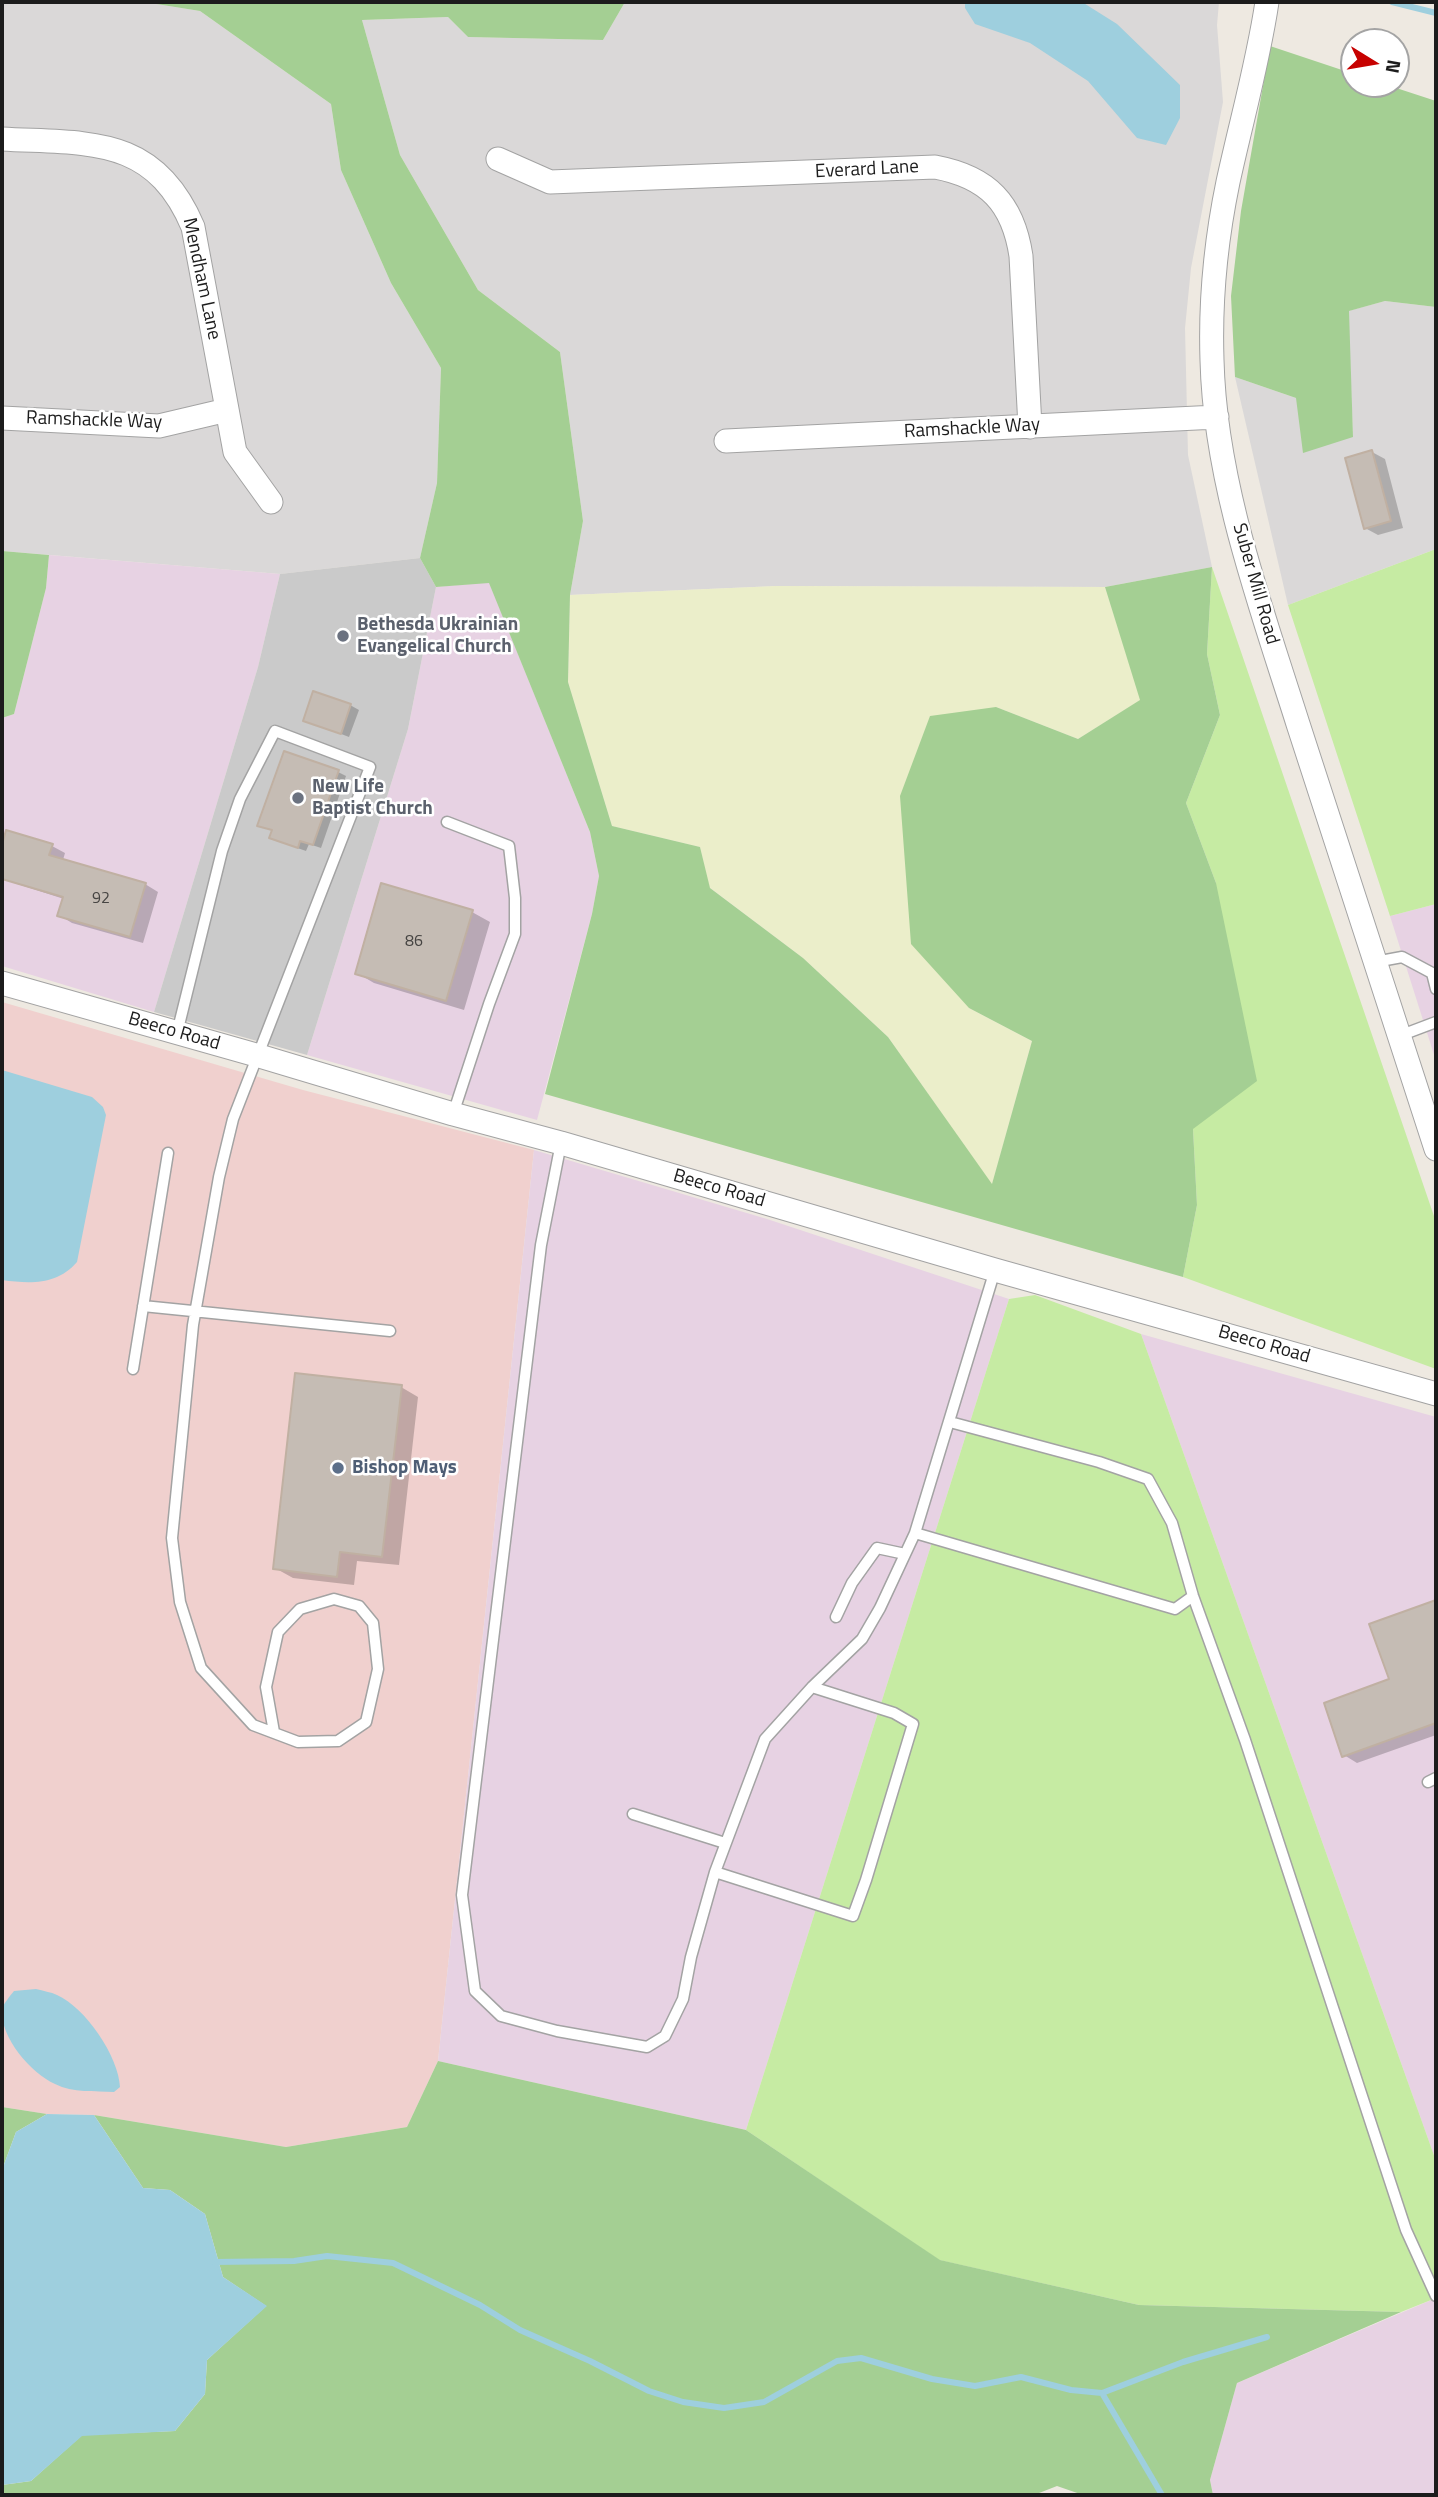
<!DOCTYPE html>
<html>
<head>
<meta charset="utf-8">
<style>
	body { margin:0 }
	#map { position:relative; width:1438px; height:2497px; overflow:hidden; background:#eee9e1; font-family:"Titillium Web",sans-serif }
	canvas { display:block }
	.frame { position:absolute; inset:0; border:4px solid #1c1c1c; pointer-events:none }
	.north { position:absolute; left:1340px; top:28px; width:70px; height:70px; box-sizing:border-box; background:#fff; border:2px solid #a4a4a4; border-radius:50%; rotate:101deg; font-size:19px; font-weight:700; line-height:28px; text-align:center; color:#1c1c1c }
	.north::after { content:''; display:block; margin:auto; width:24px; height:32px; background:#c70100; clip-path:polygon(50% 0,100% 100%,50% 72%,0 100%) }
</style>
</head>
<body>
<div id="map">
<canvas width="1438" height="2497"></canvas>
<div class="frame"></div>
<div class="north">N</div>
</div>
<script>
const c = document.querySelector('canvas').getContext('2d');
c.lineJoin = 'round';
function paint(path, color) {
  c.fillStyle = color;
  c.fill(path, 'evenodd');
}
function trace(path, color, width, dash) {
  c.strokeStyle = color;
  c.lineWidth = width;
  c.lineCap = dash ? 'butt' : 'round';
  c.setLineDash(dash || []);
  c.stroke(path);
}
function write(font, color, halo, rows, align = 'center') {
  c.font = font + ' "Titillium Web",sans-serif';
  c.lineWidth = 5;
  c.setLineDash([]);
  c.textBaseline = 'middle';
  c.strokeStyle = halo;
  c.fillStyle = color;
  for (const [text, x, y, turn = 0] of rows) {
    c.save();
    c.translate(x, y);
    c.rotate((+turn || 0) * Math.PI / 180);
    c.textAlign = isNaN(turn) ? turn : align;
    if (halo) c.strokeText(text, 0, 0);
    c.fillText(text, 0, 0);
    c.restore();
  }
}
paint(new Path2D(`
	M 2,2 L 144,2 L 200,11 L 331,104 L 341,170 L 391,283 L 441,368 L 437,483 L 420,558 L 280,574 L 2,551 Z
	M 625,2 L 1219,2 L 1217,25 L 1223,102 L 1191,268 L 1185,328 L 1188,455 L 1212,567 L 1105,587 L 777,586 L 570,595 L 583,521 L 560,352 L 478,290 L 400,155 L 362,20 L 448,17 L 468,37 L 603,40 Z
	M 1385,301 L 1436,307 L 1436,549 L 1288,605 L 1235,377 L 1296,398 L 1353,436 L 1348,311 Z`), '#dad8d8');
paint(new Path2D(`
	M 2,1002 L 303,1090 L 534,1150 L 438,2061 L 407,2127 L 286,2147 L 94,2115 L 47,2114 L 2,2107 Z`), '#f0d0ce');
paint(new Path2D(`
	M 49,555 L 280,574 L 258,667 L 154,1012 L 2,966 L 2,718 L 14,714 L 46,588 Z
	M 489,582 L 590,832 L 599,876 L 592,914 L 537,1120 L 307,1055 L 408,729 L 436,587 Z
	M 1436,904 L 1436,1061 L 1390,916 Z
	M 534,1150 L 767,1219 L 1009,1299 L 746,2130 L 438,2061 Z
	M 1141,1334 L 1436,1417 L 1436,2161 Z
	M 1436,2298 L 1436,2495 L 1213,2495 L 1210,2480 L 1237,2383 Z`), '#e7d2e3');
paint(new Path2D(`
	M 420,558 L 436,587 L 408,729 L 307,1055 L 154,1012 L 258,667 L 280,574 Z`), '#cacaca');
paint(new Path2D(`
	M 777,586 L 1105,587 L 1141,700 L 1078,739 L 996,707 L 969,1008 L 1032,1041 L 992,1185 L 888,1037 L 803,958 L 709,887 L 700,847 L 612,826 L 568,682 L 570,595 Z`), '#ebeeca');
paint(new Path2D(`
	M 1436,549 L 1436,904 L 1390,916 L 1288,605 Z
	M 1212,567 L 1436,1222 L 1436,1369 L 1183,1277 L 1197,1205 L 1193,1129 L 1216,883 L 1186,803 L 1220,715 L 1207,654 Z
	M 1035,1295 L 1141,1334 L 1436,2161 L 1436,2298 L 1401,2312 L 1139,2305 L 939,2260 L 746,2130 L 1009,1299 Z`), '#c6eba3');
paint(new Path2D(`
	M 144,2 L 625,2 L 603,40 L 468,37 L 448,17 L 362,20 L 400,155 L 478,290 L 560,352 L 583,521 L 570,595 L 568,682 L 612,826 L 700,847 L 710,888 L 803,958 L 888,1037 L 992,1184 L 1032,1041 L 969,1008 L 911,944 L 900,796 L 930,716 L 996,707 L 1078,739 L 1140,700 L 1105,587 L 1212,567 L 1207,654 L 1220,715 L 1186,803 L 1216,883 L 1257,1081 L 1193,1129 L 1197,1205 L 1183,1277 L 545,1094 L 592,914 L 599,876 L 590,832 L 489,583 L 436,587 L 420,558 L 437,483 L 441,368 L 391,283 L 341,170 L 331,104 L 200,11 Z
	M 1270,46 L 1354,74 L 1354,84 L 1384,84 L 1436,101 L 1436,307 L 1385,301 L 1349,311 L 1353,437 L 1303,453 L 1296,398 L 1235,377 L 1231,296 L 1241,211 Z
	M 2,551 L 49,555 L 46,588 L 14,714 L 2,718 Z
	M 438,2061 L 746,2130 L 940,2260 L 1139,2305 L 1401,2312 L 1237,2383 L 1210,2480 L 1213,2495 L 1083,2495 L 1057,2486 L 1034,2495 L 2,2495 L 2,2485 L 31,2481 L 82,2435 L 175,2431 L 205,2394 L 207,2360 L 266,2306 L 223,2277 L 205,2214 L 170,2190 L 143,2188 L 94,2115 L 286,2147 L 407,2127 Z
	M 2,2107 L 47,2114 L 16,2132 L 2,2170 Z`), '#a4cf93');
paint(new Path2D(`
	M 965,2 L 1082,2 L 1117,24 L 1180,85 L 1180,118 L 1166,145 L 1137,138 L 1088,81 L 1030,43 L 975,24 L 965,8 Z
	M 2,1070 L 92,1097 L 103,1107 L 106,1115 L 77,1262 C 57,1285 31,1284 2,1280 Z
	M 36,1989 C 43,1991 51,1992 57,1995 C 85,2007 119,2057 120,2087 L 114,2092 C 95,2091 73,2093 55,2084 C 31,2073 0,2038 2,2009 C 4,2003 10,1996 14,1991 Z
	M 47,2114 L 94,2115 L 143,2188 L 170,2190 L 205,2214 L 223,2277 L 267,2306 L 207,2360 L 205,2394 L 175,2431 L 82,2436 L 31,2481 L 2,2485 L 2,2170 L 16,2132 Z`), '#9ecfde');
paint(new Path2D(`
	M 1372,452 L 1385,459 L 1403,528 L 1378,535 L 1365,528 Z
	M 350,705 L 359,710 L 349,737 L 305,720 Z
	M 338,772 L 346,776 L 321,848 L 309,844 L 306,851 L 280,842 L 273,831 L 260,825 Z
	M 7,832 L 52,846 L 65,853 L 63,860 L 145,884 L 158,892 L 143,943 L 72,923 L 59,915 L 64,899 L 2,879 L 2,851 Z
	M 472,912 L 490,922 L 464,1010 L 374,983 L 357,973 Z
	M 401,1387 L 418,1397 L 399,1565 L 357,1561 L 354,1585 L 293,1578 L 275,1568 Z
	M 1436,1602 L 1436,1735 L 1357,1763 L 1344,1755 L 1391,1680 L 1372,1625 Z`), '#0003');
trace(new Path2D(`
	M 1392,2 L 1436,13
	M 213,2262 L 294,2261 L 327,2256 L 393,2263 L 480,2305 L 520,2330 L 590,2361 L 649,2391 L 683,2402 L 724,2408 L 764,2402 L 837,2361 L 861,2358 L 932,2379 L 975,2386 L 1021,2377 L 1071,2390 L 1102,2393 L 1183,2362 L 1267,2337
	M 1102,2393 L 1162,2495`), '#9ecfde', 6);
const building = new Path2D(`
	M 1372,450 L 1391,521 L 1364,529 L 1345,458 Z
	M 313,691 L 351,704 L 341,734 L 303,721 Z
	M 284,751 L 339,770 L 313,845 L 300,841 L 298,848 L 269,838 L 272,830 L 257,826 Z
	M 6,830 L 53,844 L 49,855 L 146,883 L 130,937 L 57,916 L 63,897 L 2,879 L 2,845 Z
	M 381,883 L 473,910 L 446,1001 L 355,974 Z
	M 295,1373 L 402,1385 L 382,1557 L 340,1552 L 337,1577 L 273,1569 Z
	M 1436,1600 L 1436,1723 L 1342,1757 L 1324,1703 L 1389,1679 L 1369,1624 Z`);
paint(building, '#c5bcb4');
trace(building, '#c0b0a2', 2);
const lane = new Path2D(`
	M 447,822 L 509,846 L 515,898 L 515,934 L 489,1004 L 453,1114
	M 1375,962 L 1402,957 L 1432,973 L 1436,989
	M 177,1033 L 222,851 L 240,799 L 275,731 L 370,767 L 233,1119 L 219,1177 L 193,1325 L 172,1538 L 180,1602 L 201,1668 L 253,1725 L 298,1742 L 338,1741 L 366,1722 L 378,1669 L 373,1623 L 359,1606 L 334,1599 L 300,1609 L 278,1632 L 266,1687 L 274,1732
	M 1399,1036 L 1436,1022
	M 561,1143 L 541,1245 L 462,1895 L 475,1991 L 501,2016 L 557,2031 L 647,2047 L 665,2036 L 683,1999 L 691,1957 L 715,1872 L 765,1739 L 812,1687 L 862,1639 L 880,1608 L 915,1533 L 995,1270
	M 143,1306 L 390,1331
	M 133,1369 L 168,1153
	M 950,1422 L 1099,1462 L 1148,1479 L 1172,1523 L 1193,1596 L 1245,1740 L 1406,2230 L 1436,2296
	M 915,1533 L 1175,1609 L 1193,1596
	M 836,1617 L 852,1583 L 877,1548 L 905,1554
	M 1428,1782 L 1436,1778
	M 633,1814 L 725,1843
	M 715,1872 L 853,1916 L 866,1880 L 913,1724 L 894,1713 L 812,1687`);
const street = new Path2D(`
	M 1267,2 C 1258,63 1241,122 1228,182 C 1216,240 1210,300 1212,360 C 1215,483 1261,607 1298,724 C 1344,866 1390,1007 1436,1149
	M 2,139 C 87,144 154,134 193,227 L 235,452 L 271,502
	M 498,159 L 550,182 L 935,167 C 988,177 1013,203 1021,256 L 1030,427
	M 2,418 L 159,426 L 227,410
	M 726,441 L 1217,417
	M 2,983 L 256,1055 L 453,1114 L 561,1143 L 995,1270 L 1436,1394`);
trace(lane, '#a3a3a3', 13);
trace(street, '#a3a3a3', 25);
trace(lane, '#fff', 10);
trace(street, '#fff', 23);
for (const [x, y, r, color] of [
	[343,636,7,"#6b7280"],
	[298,798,7,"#6b7280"],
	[338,1468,7,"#5c6f8a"]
]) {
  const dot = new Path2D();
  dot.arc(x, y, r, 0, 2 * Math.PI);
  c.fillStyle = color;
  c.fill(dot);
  trace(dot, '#fff', 2.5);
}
write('16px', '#464442', null, [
	["92",101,899],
	["86",414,942]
]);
write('19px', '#1c1c1c', '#fff', [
	["Everard Lane",867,170,-3],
	["Mendham Lane",201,279,78],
	["Ramshackle Way",94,421,2],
	["Ramshackle Way",972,429,-3],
	["Suber Mill Road",1255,584,74],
	["Beeco Road",174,1032,16],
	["Beeco Road",719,1189,16],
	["Beeco Road",1264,1345,16]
]);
write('bold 19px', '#5b616d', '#fff', [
	["Bethesda Ukrainian",357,625],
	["Evangelical Church",357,647],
	["New Life",312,787],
	["Baptist Church",312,809]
], 'left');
write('bold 19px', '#4e5e75', '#fff', [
	["Bishop Mays",352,1468]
], 'left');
</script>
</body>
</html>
